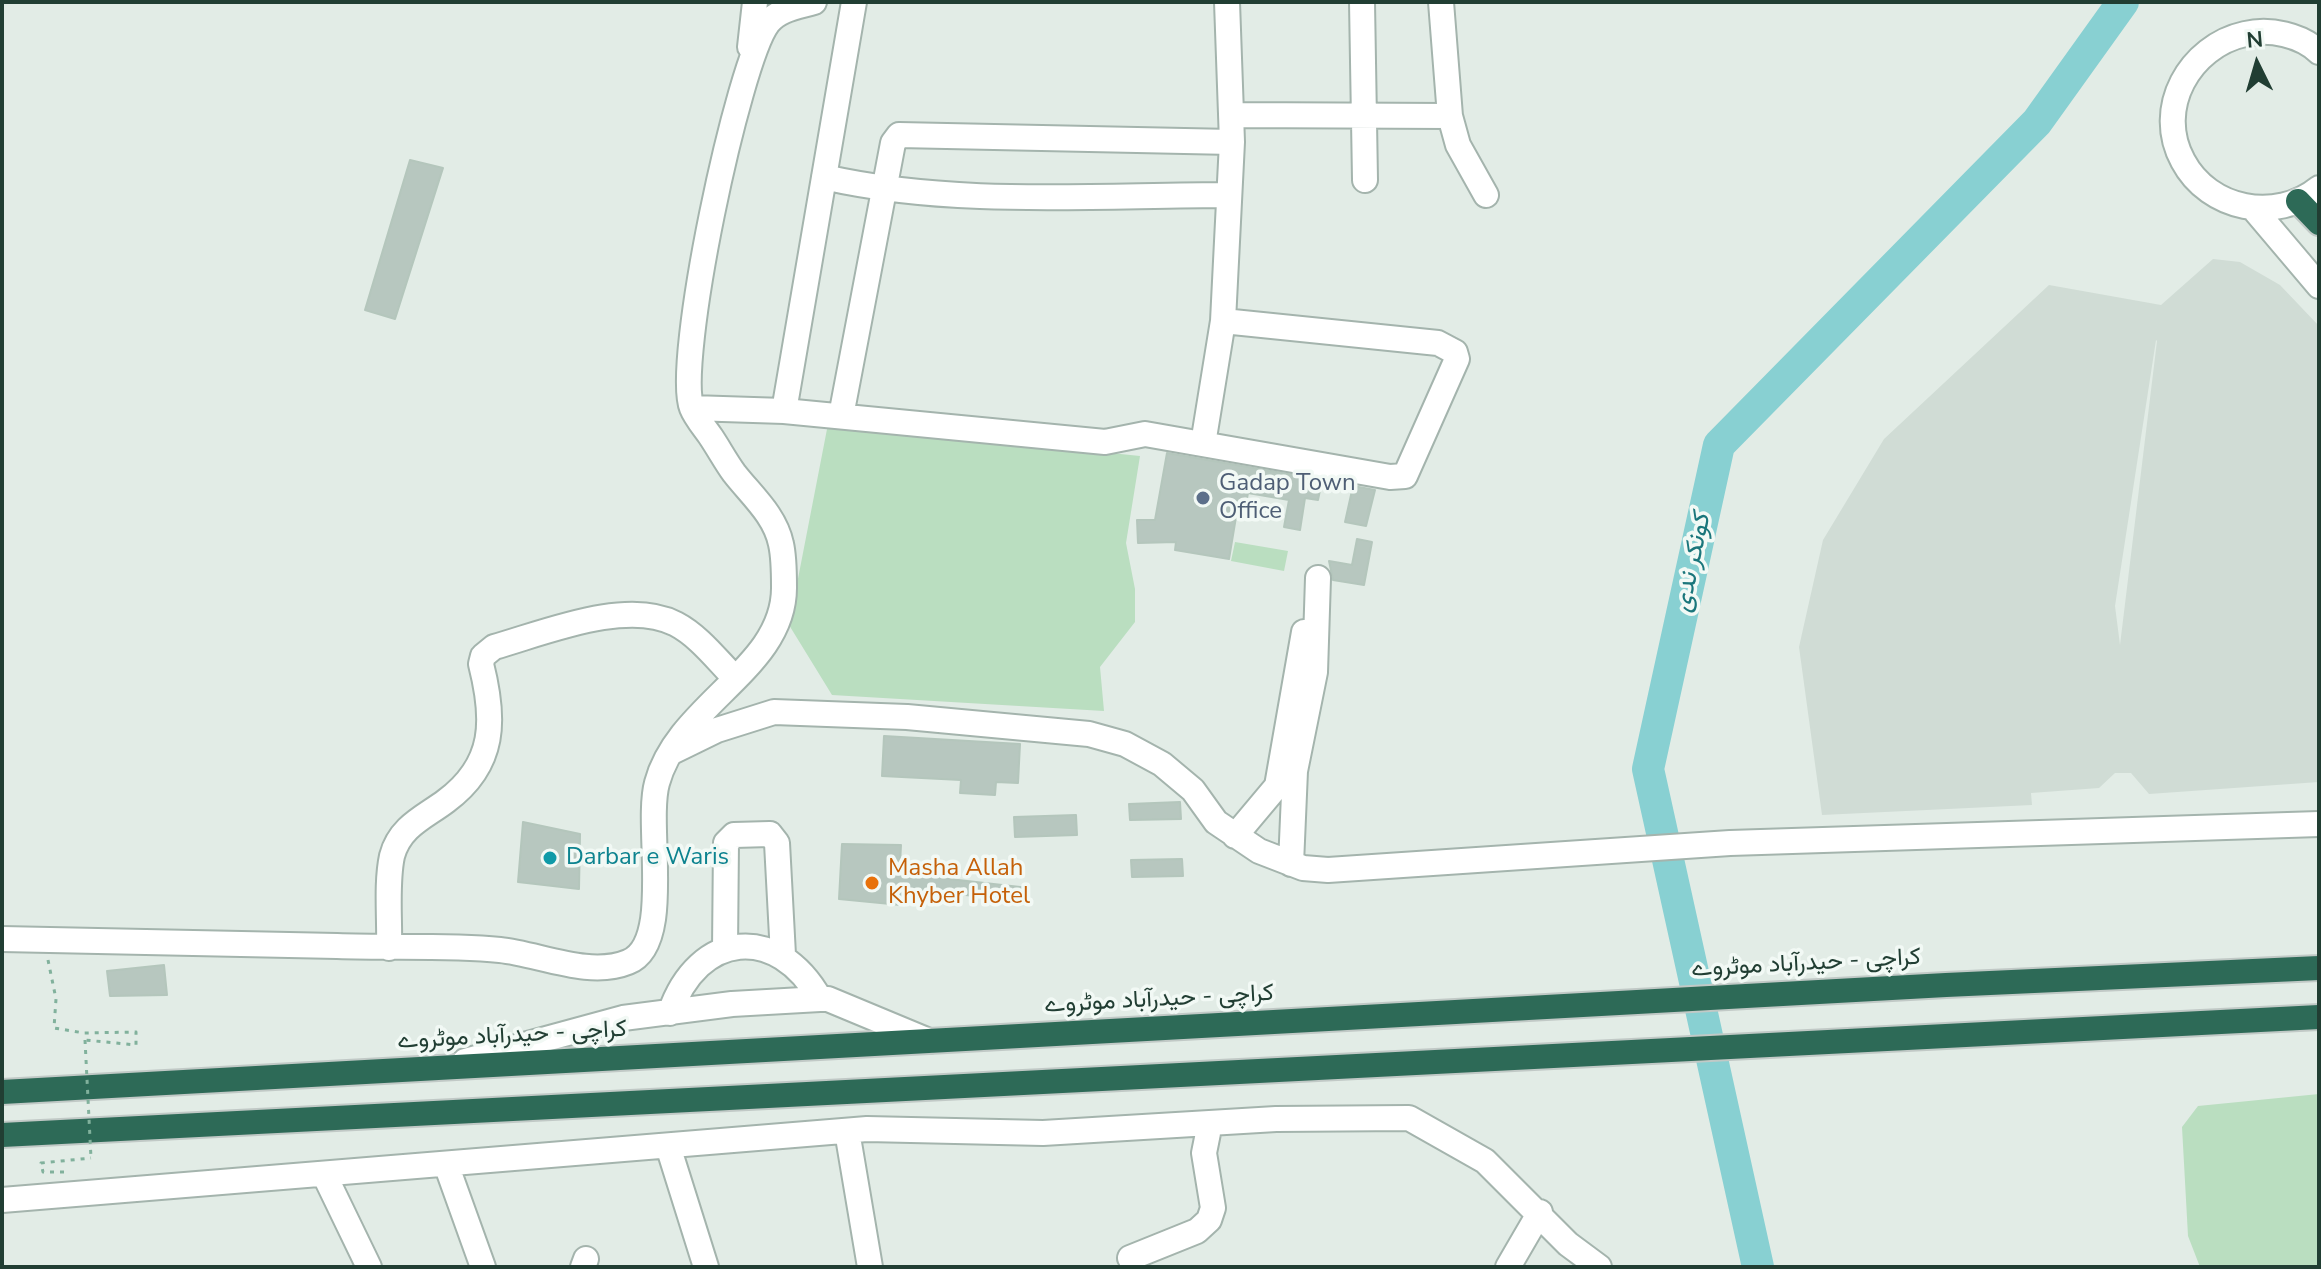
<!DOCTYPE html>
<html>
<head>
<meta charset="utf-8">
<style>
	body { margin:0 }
	#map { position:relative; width:2321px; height:1269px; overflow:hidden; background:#e2ece6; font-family:"Nunito Sans",sans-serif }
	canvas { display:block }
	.frame { position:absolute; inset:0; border:4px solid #213e33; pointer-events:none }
	.north { position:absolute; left:2217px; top:24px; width:80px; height:80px; -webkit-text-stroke:6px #f2f9f5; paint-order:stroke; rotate:355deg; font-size:22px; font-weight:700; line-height:32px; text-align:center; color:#213e33 }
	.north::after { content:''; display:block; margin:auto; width:28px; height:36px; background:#213e33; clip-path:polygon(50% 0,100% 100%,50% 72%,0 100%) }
</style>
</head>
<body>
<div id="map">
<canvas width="2321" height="1269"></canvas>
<div class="frame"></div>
<div class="north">N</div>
</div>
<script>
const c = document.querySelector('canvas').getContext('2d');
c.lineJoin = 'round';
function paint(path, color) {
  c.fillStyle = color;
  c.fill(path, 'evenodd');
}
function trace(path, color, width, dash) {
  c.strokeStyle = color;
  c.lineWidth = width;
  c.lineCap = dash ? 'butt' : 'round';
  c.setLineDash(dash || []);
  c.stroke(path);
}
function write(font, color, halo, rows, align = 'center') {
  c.font = font + ' "Nunito Sans",Vazirmatn,sans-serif';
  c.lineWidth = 7;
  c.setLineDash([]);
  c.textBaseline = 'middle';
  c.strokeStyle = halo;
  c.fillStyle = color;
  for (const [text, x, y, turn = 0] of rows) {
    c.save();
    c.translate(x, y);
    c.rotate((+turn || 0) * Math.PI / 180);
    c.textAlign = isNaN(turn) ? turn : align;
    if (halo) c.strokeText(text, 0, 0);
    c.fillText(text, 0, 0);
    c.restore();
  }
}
paint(new Path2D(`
	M 2213,259 L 2240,262 L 2280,285 L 2319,326 L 2319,782 L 2149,794 L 2131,773 L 2115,773 L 2099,788 L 2031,793 L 2032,805 L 1822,815 L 1799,647 L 1823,540 L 1884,439 L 2049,285 L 2161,305 ZM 2156,340 L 2157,341 L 2120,645 L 2115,606 Z`), '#d0dcd5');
paint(new Path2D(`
	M 828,424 L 1140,456 L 1126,543 L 1135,589 L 1135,622 L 1100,667 L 1104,711 L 832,695 L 789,625 Z
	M 1235,542 L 1288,551 L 1284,571 L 1231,561 Z
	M 2319,1094 L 2319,1267 L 2200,1267 L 2188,1236 L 2182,1127 L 2198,1106 Z`), '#badec0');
trace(new Path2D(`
	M 1758,1267 L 1648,769 L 1719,445 L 2037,122 L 2123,2`), '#88d0d2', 32);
const building = new Path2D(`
	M 410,160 L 443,168 L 395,319 L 365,310 Z
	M 1167,453 L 1322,480 L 1318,500 L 1305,498 L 1300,530 L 1284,527 L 1289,500 L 1248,493 L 1243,519 L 1236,517 L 1229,559 L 1175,550 L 1176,542 L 1138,543 L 1137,520 L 1155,520 Z
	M 1353,486 L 1375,490 L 1366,526 L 1345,522 Z
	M 1357,539 L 1372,542 L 1364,585 L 1333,580 L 1329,561 L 1352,565 Z
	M 884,736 L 1020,744 L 1018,783 L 996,782 L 995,795 L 960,793 L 961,780 L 882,776 Z
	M 1180,802 L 1181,819 L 1130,820 L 1129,804 Z
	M 1076,815 L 1077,835 L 1015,837 L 1014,817 Z
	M 523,822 L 580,834 L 579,889 L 518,882 Z
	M 842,844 L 901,845 L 900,864 L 906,866 L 905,874 L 1029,888 L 1028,902 L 903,888 L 901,905 L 839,899 Z
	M 1182,859 L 1183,876 L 1132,877 L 1131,860 Z
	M 164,965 L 167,995 L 110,996 L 107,971 Z`);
paint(building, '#b7c7bf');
trace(building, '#b4c6bc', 2);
const minor = new Path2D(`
	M 1362,2 L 1365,180
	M 1441,2 L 1450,116 L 1458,145 L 1486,195
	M 750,47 L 755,2
	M 2319,52 C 2301,35 2270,28 2245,34 C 2190,46 2154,108 2183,161 C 2209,210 2276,223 2319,188
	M 1231,115 L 1450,116
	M 824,177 C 955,207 1095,195 1229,195
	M 2253,208 L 2319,286
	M 692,408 L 784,411 L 1105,442 L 1145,434 L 1390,477 L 1405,476 L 1457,359 L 1455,352 L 1438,343 L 1223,321
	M 784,411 L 854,2
	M 841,416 L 893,143 L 899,135 L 1232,142
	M 1203,444 L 1223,321 L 1232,142 L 1227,2
	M 672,752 L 717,730 L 774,712 L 907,717 L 1089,734 L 1125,744 L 1162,764 L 1193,790 L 1216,822 L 1259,851 L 1303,868 L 1328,870 L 1730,843 L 2319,824
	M 1235,836 L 1277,786 L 1304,632
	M 1291,864 L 1295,771 L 1315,672 L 1318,578
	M 2,939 C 114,941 225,944 337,946 C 391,948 447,945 500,950 C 539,954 589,978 628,962 C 674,944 645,826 657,783 C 678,704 785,668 784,587 C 784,573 784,557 781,544 C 775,515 751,495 734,473 C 726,462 719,449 711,437 C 705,428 696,418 692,408 C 674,365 738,62 768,23 C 779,9 797,7 814,2
	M 389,948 C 390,919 386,884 392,856 C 400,826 425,817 446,801 C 496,764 495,719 481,664 L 483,656 L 494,647 C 544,633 627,598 676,624 C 699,636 717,660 735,678
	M 725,949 L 726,843 L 734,835 L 770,834 L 777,843 L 783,955
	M 670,1013 C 698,931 777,923 820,999
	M 465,1061 L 623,1018 L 732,1004 L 820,999 L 828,999 L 929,1041
	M 847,1131 L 870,1267
	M 668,1146 L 706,1267
	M 446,1164 L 483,1267
	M 324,1174 L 369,1267
	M 2,1200 L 867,1129 L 1043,1133 L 1276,1119 L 1409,1118 L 1485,1161 L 1568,1244 L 1599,1267
	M 1130,1258 L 1197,1231 L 1209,1220 L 1213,1208 L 1204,1153 L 1210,1123
	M 583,1267 L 586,1259
	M 1508,1267 L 1540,1212`);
const highway = new Path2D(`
	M 2298,201 L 2319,223
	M 2,1092 L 1946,985 L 2319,968
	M 2,1135 L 2319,1017`);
trace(minor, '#a4b4ad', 28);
trace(highway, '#c1c9c6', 28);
trace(new Path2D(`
	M 48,960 L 56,999 L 54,1028 L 84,1033 L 136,1032 L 136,1045 L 85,1040
	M 64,1172 L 43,1172 L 41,1163 L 91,1158`), '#81b19c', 3, [4, 6]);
trace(minor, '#fff', 24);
trace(highway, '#2d6a57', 24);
trace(new Path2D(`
	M 85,1040 L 91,1158`), '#81b19c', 3, [4, 6]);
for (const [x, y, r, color] of [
	[1203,498,8,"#5c6f8a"],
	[550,858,8,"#0f9aa8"],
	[872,883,8,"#e8710a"]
]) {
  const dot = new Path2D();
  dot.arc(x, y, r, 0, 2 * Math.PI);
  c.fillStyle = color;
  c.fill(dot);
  trace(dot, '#f2f9f5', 3);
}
write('24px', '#4e5e75', '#f2f9f5', [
	["Gadap Town",1219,484],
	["Office",1219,512]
], 'left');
write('24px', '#0d838f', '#f2f9f5', [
	["Darbar e Waris",566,858]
], 'left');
write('24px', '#c56008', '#f2f9f5', [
	["Masha Allah",888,869],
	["Khyber Hotel",888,897]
], 'left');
write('24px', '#213e33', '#f2f9f5', [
	["کراچی - حیدرآباد موٹروے",1806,964,-3],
	["کراچی - حیدرآباد موٹروے",1159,1000,-3],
	["کراچی - حیدرآباد موٹروے",512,1036,-3]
]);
write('italic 26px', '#1a767b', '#f2f9f5', [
	["کونکر ندی",1693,563,-78]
]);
</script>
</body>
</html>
